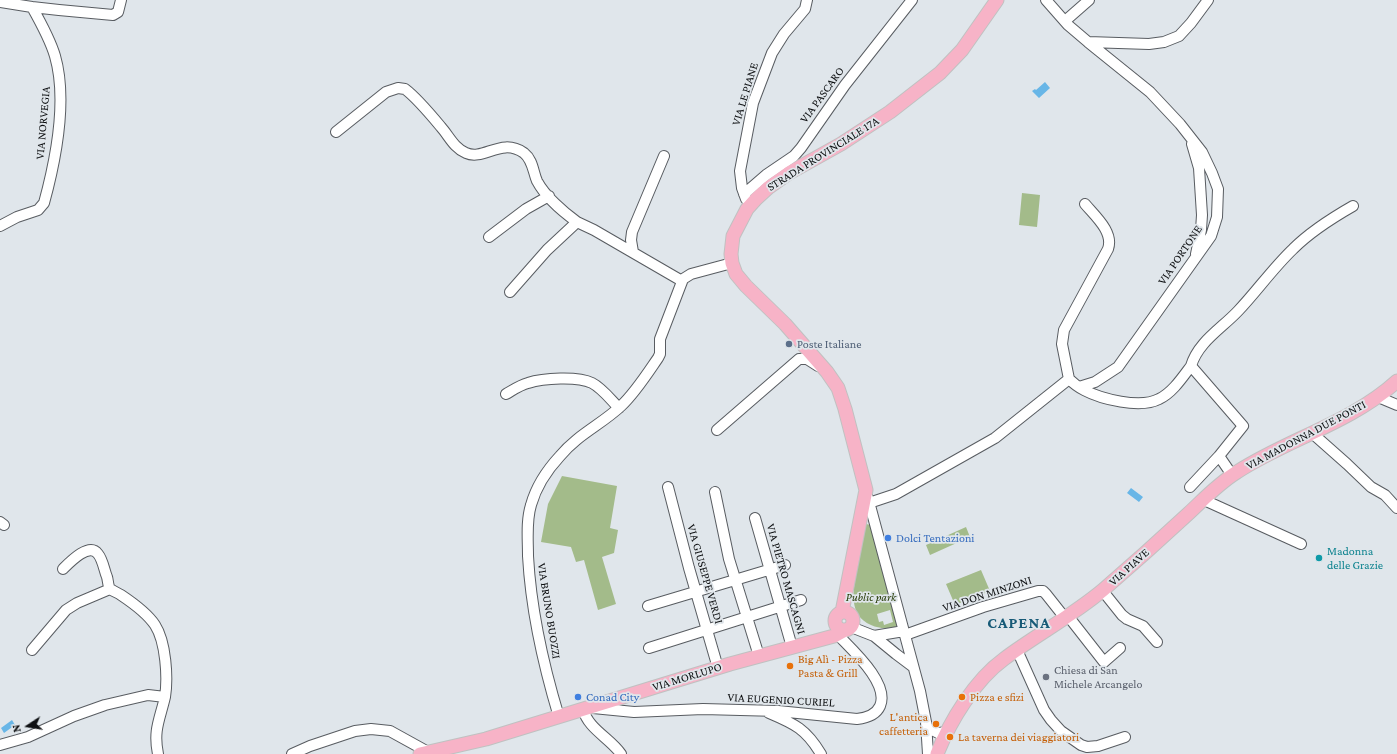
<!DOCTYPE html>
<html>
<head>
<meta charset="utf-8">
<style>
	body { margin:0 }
	#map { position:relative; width:1397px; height:754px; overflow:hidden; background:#e0e6eb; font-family:"Crimson Pro",serif }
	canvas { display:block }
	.north { position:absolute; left:8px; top:706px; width:40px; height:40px; -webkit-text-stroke:3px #e0e6eb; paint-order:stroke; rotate:258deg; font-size:11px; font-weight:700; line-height:16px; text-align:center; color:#0e1012 }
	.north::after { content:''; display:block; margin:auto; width:14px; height:18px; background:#0e1012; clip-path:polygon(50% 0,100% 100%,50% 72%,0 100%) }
</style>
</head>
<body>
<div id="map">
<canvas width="1397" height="754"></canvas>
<div class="north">N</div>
</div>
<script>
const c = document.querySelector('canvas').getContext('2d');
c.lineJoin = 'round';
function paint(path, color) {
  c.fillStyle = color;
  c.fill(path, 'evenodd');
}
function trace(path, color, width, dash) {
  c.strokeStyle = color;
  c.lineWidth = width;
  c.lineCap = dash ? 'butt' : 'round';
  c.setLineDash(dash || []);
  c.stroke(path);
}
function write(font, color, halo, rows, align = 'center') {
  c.font = font + ' "Crimson Pro",serif';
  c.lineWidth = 3.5;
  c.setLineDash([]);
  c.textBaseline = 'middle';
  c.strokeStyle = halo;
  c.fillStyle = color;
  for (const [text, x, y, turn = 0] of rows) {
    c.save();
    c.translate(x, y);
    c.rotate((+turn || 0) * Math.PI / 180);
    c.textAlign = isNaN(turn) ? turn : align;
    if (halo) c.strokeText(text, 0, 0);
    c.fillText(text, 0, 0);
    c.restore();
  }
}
paint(new Path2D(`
	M 1022,193 L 1040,195 L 1037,227 L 1019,225 Z
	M 562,476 L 617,486 L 610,528 L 618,530 L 614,553 L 602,557 L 616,604 L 598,610 L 584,560 L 576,562 L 571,547 L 541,542 L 548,504 Z
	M 866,524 L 871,525 L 898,626 C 888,629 880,629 871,625 C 848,615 853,590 857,570 C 859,555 863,540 866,524 ZM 890,610 L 893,622 L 884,625 L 883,621 L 879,622 L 877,614 Z
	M 966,527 L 970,537 L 930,555 L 926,545 Z
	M 981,570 L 990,591 L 955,605 L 946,584 Z`), '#a3bb8a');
paint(new Path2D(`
	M 1045,82 L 1050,88 L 1039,98 L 1032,91 L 1035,89 L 1036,90 Z
	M 1131,488 L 1143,497 L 1139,502 L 1127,493 Z
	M 12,720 L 15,725 L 4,733 L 1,728 Z`), '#68b6e7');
const minor = new Path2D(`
	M 1046,0 L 1068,25 L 1088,42 L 1149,44 L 1164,42 L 1179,36 L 1191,23 L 1208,0
	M 0,2 L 32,7 C 41,23 50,39 55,56 C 68,101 56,159 44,203 L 38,210 L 17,217 L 0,226
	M 32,7 L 59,10 L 113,15 L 118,12 L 121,0
	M 1065,21 L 1089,0
	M 336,132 L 386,92 L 398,88 L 405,89 C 417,98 431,115 441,127 C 449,136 454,148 466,153 C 484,161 501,137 524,153 C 533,160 533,172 537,181 C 545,196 563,212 577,222
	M 1192,144 L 1199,168 L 1202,215 L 1201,230 L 1196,254
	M 744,194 L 766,175 L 794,156 L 801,148 L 845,85 L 912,0
	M 746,199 L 742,188 L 740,171 L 753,103 L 772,53 L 784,34 L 805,9 L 807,0
	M 489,237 L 526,209 L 549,196
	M 633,252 L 631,240 L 632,232 L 664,156
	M 510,292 L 547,250 L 577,222 L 594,230 L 682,281
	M 1069,379 L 1062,344 L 1064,330 L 1108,249 C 1114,232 1095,216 1085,204
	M 1079,387 L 1095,382 L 1118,367 L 1211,236 L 1217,217 L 1218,189 L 1212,173 L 1202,152 L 1180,124 L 1150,92 L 1088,42
	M 506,394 C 513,390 520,385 528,383 C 543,378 578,376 592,383 C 602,388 611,400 619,408
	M 1378,397 L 1397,405
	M 717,430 L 799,359 L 807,359 L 818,366
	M 1312,433 L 1347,464 L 1371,487 L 1385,495 L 1397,508
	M 1232,475 L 1219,456 L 1243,426 L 1191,366 C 1198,342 1221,329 1238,311 C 1257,291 1273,268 1293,249 C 1311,231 1332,218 1353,206
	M 668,487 L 689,568 L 718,668
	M 1190,487 L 1219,456
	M 715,492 L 729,559 L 759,656
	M 868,498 L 920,691 L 926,722 L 928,754
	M 1204,500 L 1301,544
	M 869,503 L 896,494 L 995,438 L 1069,379 C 1073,383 1078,387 1084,390 C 1101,399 1140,409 1159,399 C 1172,393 1182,378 1191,366
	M 755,518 L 792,647
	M 0,522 L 4,525
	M 63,569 C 70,562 89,542 98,554 C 103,560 104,570 107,577 C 108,580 108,586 110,589 C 113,591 118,593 121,595 C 133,603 147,613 155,625 C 166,642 168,678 165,697 C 160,719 153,730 158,754
	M 1102,590 L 1122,615 L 1127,619 L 1143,626 L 1157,642
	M 648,606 L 785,565
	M 1068,616 L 1104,662 L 1120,648
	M 851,627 L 874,636 L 896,654 L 912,666
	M 905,635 L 983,607 L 1038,591 L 1043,591 L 1046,594 L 1065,618
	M 874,636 L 904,631
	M 649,648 L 801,600
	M 32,650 L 66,610 L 77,603 L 110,589
	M 1017,650 L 1044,710 L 1051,720 L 1061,731 L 1081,745 L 1087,747 L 1098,746 L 1125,737
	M 593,708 L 634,712 L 703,709 L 778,711 L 857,719 C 866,718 876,715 880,706 C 890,683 851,649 837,634
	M 583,709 C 588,729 610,738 621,754
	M 769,713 C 795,724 806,729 821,754
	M 559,717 C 543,664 531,611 528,556 C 528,539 526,521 531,505 C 536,487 547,470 560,456 C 577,435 602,424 621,406 C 635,393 647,374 658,358 L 660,354 L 660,339 L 683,279 L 691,274 L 732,263
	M 926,727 L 938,733 L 948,732
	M 0,745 L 28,737 L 74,716 L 105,705 L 148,695 L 165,697
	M 292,754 L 310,746 L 355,731 L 371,729 L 390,731 L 428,752`);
const major = new Path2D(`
	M835 621a9 9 0 1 1 18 0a9 9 0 1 1-18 0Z
	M 842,612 L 866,490 L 845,409 L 838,388 L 827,372 L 785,324 L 746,286 L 736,274 L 732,263 L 731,254 L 733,236 L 747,209 L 756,199 L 768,188 L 789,173 L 841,144 L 890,112 L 940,73 L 962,50 L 997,0
	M 420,754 L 486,739 L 730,664 L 834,636 L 845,630
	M 937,754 C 950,721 975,680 1004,659 C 1036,635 1072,616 1103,590 C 1132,565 1161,539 1189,513 C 1204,499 1219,483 1237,472 C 1288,439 1351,423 1397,381`);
trace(minor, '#585c61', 12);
trace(major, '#c0c1c1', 15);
trace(minor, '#fff', 10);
trace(major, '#f7b3c7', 13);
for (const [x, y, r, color] of [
	[789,344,4,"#5c6f8a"],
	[888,538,4,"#3f7fe0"],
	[1319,558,4,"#0f9aa8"],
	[790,666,4,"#e8710a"],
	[1046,677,4,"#6b7280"],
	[578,697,4,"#3f7fe0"],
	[962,697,4,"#e8710a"],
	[936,724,4,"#e8710a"],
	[950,737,4,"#e8710a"]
]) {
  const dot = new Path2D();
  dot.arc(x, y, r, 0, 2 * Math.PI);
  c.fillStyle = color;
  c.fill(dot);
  trace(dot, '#e0e6eb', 1.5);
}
write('12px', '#0e1012', '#e0e6eb', [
	["VIA LE PIANE",745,94,-73],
	["VIA PASCARO",822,95,-54],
	["VIA NORVEGIA",43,123,-85],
	["STRADA PROVINCIALE 17A",823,154,-32],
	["VIA PORTONE",1180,255,-56],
	["VIA MADONNA DUE PONTI",1306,435,-28],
	["VIA PIAVE",1129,567,-42],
	["VIA GIUSEPPE VERDI",705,574,74],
	["VIA PIETRO MASCAGNI",786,579,74],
	["VIA DON MINZONI",987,594,-18],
	["VIA BRUNO BUOZZI",549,611,81],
	["VIA MORLUPO",687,677,-17],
	["VIA EUGENIO CURIEL",781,700,3]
]);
write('12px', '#4e5e75', '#e0e6eb', [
	["Poste Italiane",797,344]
], 'left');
write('12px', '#366cbe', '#e0e6eb', [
	["Dolci Tentazioni",896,538],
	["Conad City",586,697]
], 'left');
write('12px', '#0d838f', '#e0e6eb', [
	["Madonna",1327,551],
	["delle Grazie",1327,565]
], 'left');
write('italic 12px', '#273c07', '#e0e6eb', [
	["Public park",871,597]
]);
write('12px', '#c56008', '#e0e6eb', [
	["Big Alì - Pizza",798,659],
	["Pasta & Grill",798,673],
	["Pizza e sfizi",970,697],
	["L'antica",928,717,"right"],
	["caffetteria",928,731,"right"],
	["La taverna dei viaggiatori",958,737]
], 'left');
write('12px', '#5b616d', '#e0e6eb', [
	["Chiesa di San",1054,670],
	["Michele Arcangelo",1054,684]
], 'left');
c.letterSpacing = '1px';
write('bold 16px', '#175a77', '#e0e6eb', [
	["CAPENA",1019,623]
]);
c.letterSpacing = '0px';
</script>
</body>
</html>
